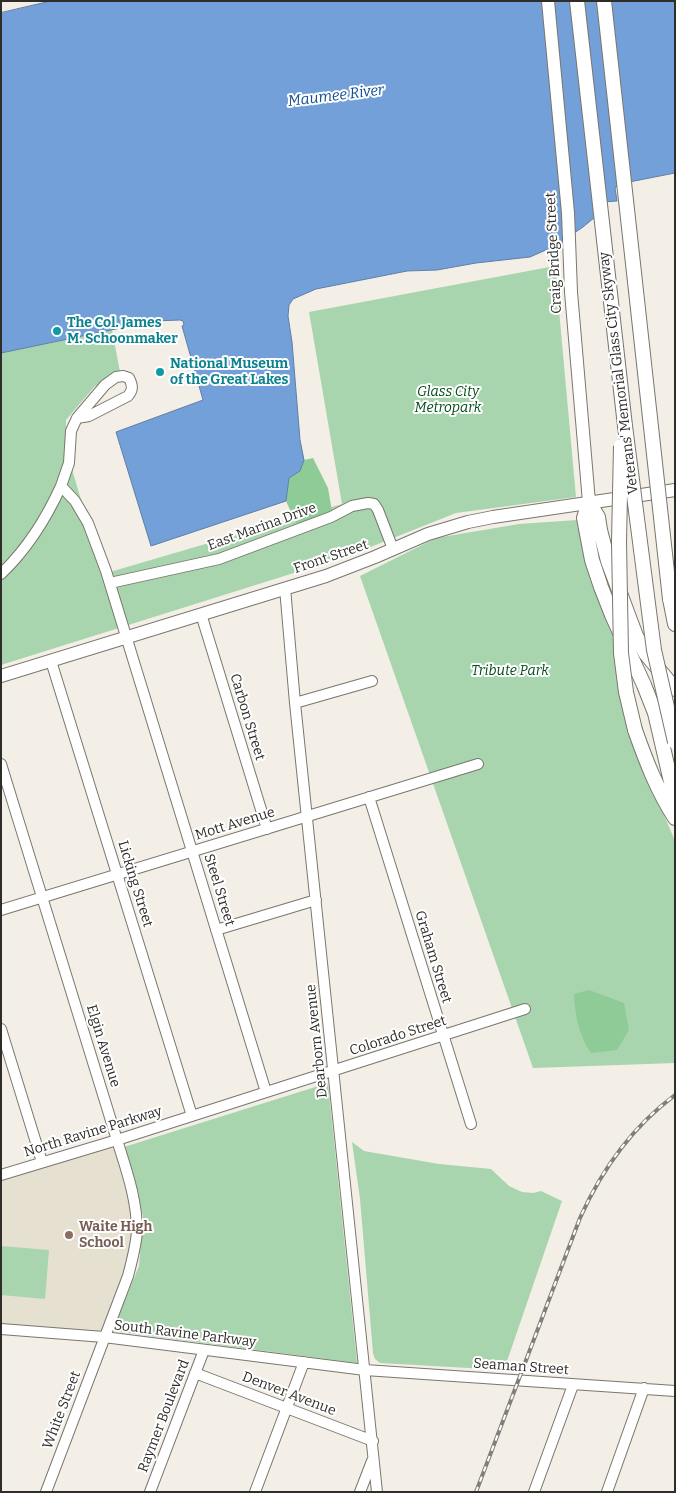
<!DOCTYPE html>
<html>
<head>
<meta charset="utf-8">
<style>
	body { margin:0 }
	#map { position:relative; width:676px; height:1493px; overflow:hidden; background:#f3efe6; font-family:Bitter,serif }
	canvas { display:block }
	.frame { position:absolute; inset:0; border:2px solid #2e2d2a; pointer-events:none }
</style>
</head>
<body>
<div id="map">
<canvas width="676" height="1493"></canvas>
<div class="frame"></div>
</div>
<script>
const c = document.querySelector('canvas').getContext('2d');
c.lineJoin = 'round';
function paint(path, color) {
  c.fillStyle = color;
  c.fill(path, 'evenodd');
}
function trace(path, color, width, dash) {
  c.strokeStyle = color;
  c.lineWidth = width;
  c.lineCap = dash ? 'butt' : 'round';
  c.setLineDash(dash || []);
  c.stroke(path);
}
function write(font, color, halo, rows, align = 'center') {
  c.font = font + ' Bitter,serif';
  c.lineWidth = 4;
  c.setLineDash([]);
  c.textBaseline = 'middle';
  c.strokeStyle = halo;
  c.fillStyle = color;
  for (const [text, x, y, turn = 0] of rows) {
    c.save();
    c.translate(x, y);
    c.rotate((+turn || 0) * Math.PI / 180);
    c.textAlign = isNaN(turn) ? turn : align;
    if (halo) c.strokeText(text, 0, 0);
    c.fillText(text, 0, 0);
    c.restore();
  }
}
paint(new Path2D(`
	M 117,1140 L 137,1230 L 104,1337 L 1,1329 L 1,1178 Z`), '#e6e0d1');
paint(new Path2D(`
	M 555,266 L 576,497 L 456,513 L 348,556 L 1,665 L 1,353 L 112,330 L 120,372 L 101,385 L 95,386 L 66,420 L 66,449 L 103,574 L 342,504 L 309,312 Z
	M 577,520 L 602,604 L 617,640 L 631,737 L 675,841 L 675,1063 L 533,1068 L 360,576 L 436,538 L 519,524 Z
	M 328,1083 L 357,1363 L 112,1331 L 139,1266 L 143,1216 L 124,1147 Z
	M 352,1142 L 364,1151 L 439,1164 L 491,1169 L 509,1186 L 522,1192 L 533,1193 L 541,1191 L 562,1201 L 504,1370 L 380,1363 L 375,1359 L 373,1353 L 360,1199 Z
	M 1,1246 L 49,1250 L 45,1299 L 1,1295 Z`), '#a8d5ad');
paint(new Path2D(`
	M 313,458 L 328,488 L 332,511 L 322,518 L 296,523 L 286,501 L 289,478 L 300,471 L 304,460 Z
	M 589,990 L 624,1003 L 629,1030 L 617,1050 L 591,1053 C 579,1036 575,1015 574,994 Z`), '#8ecb96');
const water = new Path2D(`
	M 51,1 L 675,1 L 675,173 L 619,184 L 615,188 L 617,201 L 602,202 L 600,213 L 583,227 L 555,246 L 530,257 L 476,263 L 437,270 L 407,271 L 316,289 L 293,299 L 289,305 L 288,316 L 292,342 L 300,440 L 304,460 L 300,471 L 289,478 L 286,501 L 151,546 L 116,432 L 203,400 L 182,326 L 184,325 L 183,321 L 180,320 L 154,321 L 1,353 L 1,13 Z`);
paint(water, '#74a0d9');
trace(water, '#5f7ea4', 1);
const minor = new Path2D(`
	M 77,418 L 89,416 L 128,396 C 133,390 133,386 129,378 L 123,376 L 116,377 L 105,385 L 77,418 L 71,431 L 69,463 L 61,486 L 75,501 L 88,523 L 106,571 L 266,1092
	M 1,574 C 26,550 47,517 61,486
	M 110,583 L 219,559 L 331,517 L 352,506 L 368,503 L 374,504 L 378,510 L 393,549
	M 285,588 L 295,703 L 377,1492
	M 201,614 L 267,829
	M 51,661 L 192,1116
	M 295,703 L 372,681
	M 1,764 L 117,1140 C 126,1169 137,1199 137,1231 C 136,1246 132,1261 128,1276 L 46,1492
	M 369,797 L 471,1124
	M 1,910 L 478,764
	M 216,930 L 316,900
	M 1,1029 L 42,1162
	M 1,1175 L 117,1140 L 525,1009
	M 1,1329 L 104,1337 L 365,1370 L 675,1391
	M 195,1373 L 373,1441
	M 150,1492 L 204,1350
	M 255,1492 L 304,1362
	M 360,1492 L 372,1461
	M 534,1492 L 573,1385
	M 607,1492 L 644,1388`);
const major = new Path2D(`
	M 548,1 L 568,213 L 571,292 L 589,502
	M 1,676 L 326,576 L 375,557 L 428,534 L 468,522 L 493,517 L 675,490`);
const highway = new Path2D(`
	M 577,1 L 625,426
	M 589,502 L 584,518 L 592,560 L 601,587 L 612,615 L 644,685 L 655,713 L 675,799
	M 589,502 L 598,517 L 600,530 L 608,561 L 636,636 L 646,654 L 675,689
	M 670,599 L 675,624
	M 635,730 C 646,761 657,790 675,818`);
trace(minor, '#79766e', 12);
trace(major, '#79766e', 14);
trace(highway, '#79766e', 16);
trace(minor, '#fff', 10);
trace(major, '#fff', 12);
trace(highway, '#fff', 14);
const rail = new Path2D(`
	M 476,1492 L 580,1218 C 602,1169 632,1127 675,1095`);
trace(rail, '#817f79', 4);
trace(rail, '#fff', 2, [5.5]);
const highwayBridge = new Path2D(`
	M 604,1 L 670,599
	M 625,426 L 654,650 L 675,742
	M 621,446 L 619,542 L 621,653 L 626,692 L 635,730`);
trace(highwayBridge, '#79766e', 16, []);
trace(highwayBridge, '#fff', 14);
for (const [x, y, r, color] of [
	[57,331,5,"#0f9aa8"],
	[160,372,5,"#0f9aa8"],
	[69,1235,5,"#8d6e63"]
]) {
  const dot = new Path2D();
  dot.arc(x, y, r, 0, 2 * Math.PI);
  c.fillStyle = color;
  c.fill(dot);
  trace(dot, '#fff', 2);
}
write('14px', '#2e2d2a', '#fff', [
	["Craig Bridge Street",554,253,-93],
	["Veterans' Memorial Glass City Skyway",619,373,-97],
	["East Marina Drive",262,527,-20],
	["Front Street",331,557,-19],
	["Carbon Street",247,717,73],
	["Mott Avenue",235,824,-17],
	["Licking Street",135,884,73],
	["Steel Street",219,890,73],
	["Graham Street",433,957,73],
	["Colorado Street",398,1036,-18],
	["Dearborn Avenue",317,1041,-96],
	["Elgin Avenue",103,1046,73],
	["North Ravine Parkway",93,1132,-17],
	["South Ravine Parkway",185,1334,7],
	["Seaman Street",521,1367,4],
	["Denver Avenue",289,1394,21],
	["White Street",62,1410,-69],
	["Raymer Boulevard",164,1416,-69]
]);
write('bold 14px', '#0d838f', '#fff', [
	["The Col. James",67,323],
	["M. Schoonmaker",67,339],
	["National Museum",170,364],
	["of the Great Lakes",170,380]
], 'left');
write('italic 14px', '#044b1a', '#fff', [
	["Glass City",448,392],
	["Metropark",448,408],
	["Tribute Park",510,671]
]);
write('bold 14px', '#785e54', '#fff', [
	["Waite High",79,1227],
	["School",79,1243]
], 'left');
write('italic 15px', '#114c91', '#fff', [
	["Maumee River",336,96,-7]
]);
</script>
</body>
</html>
